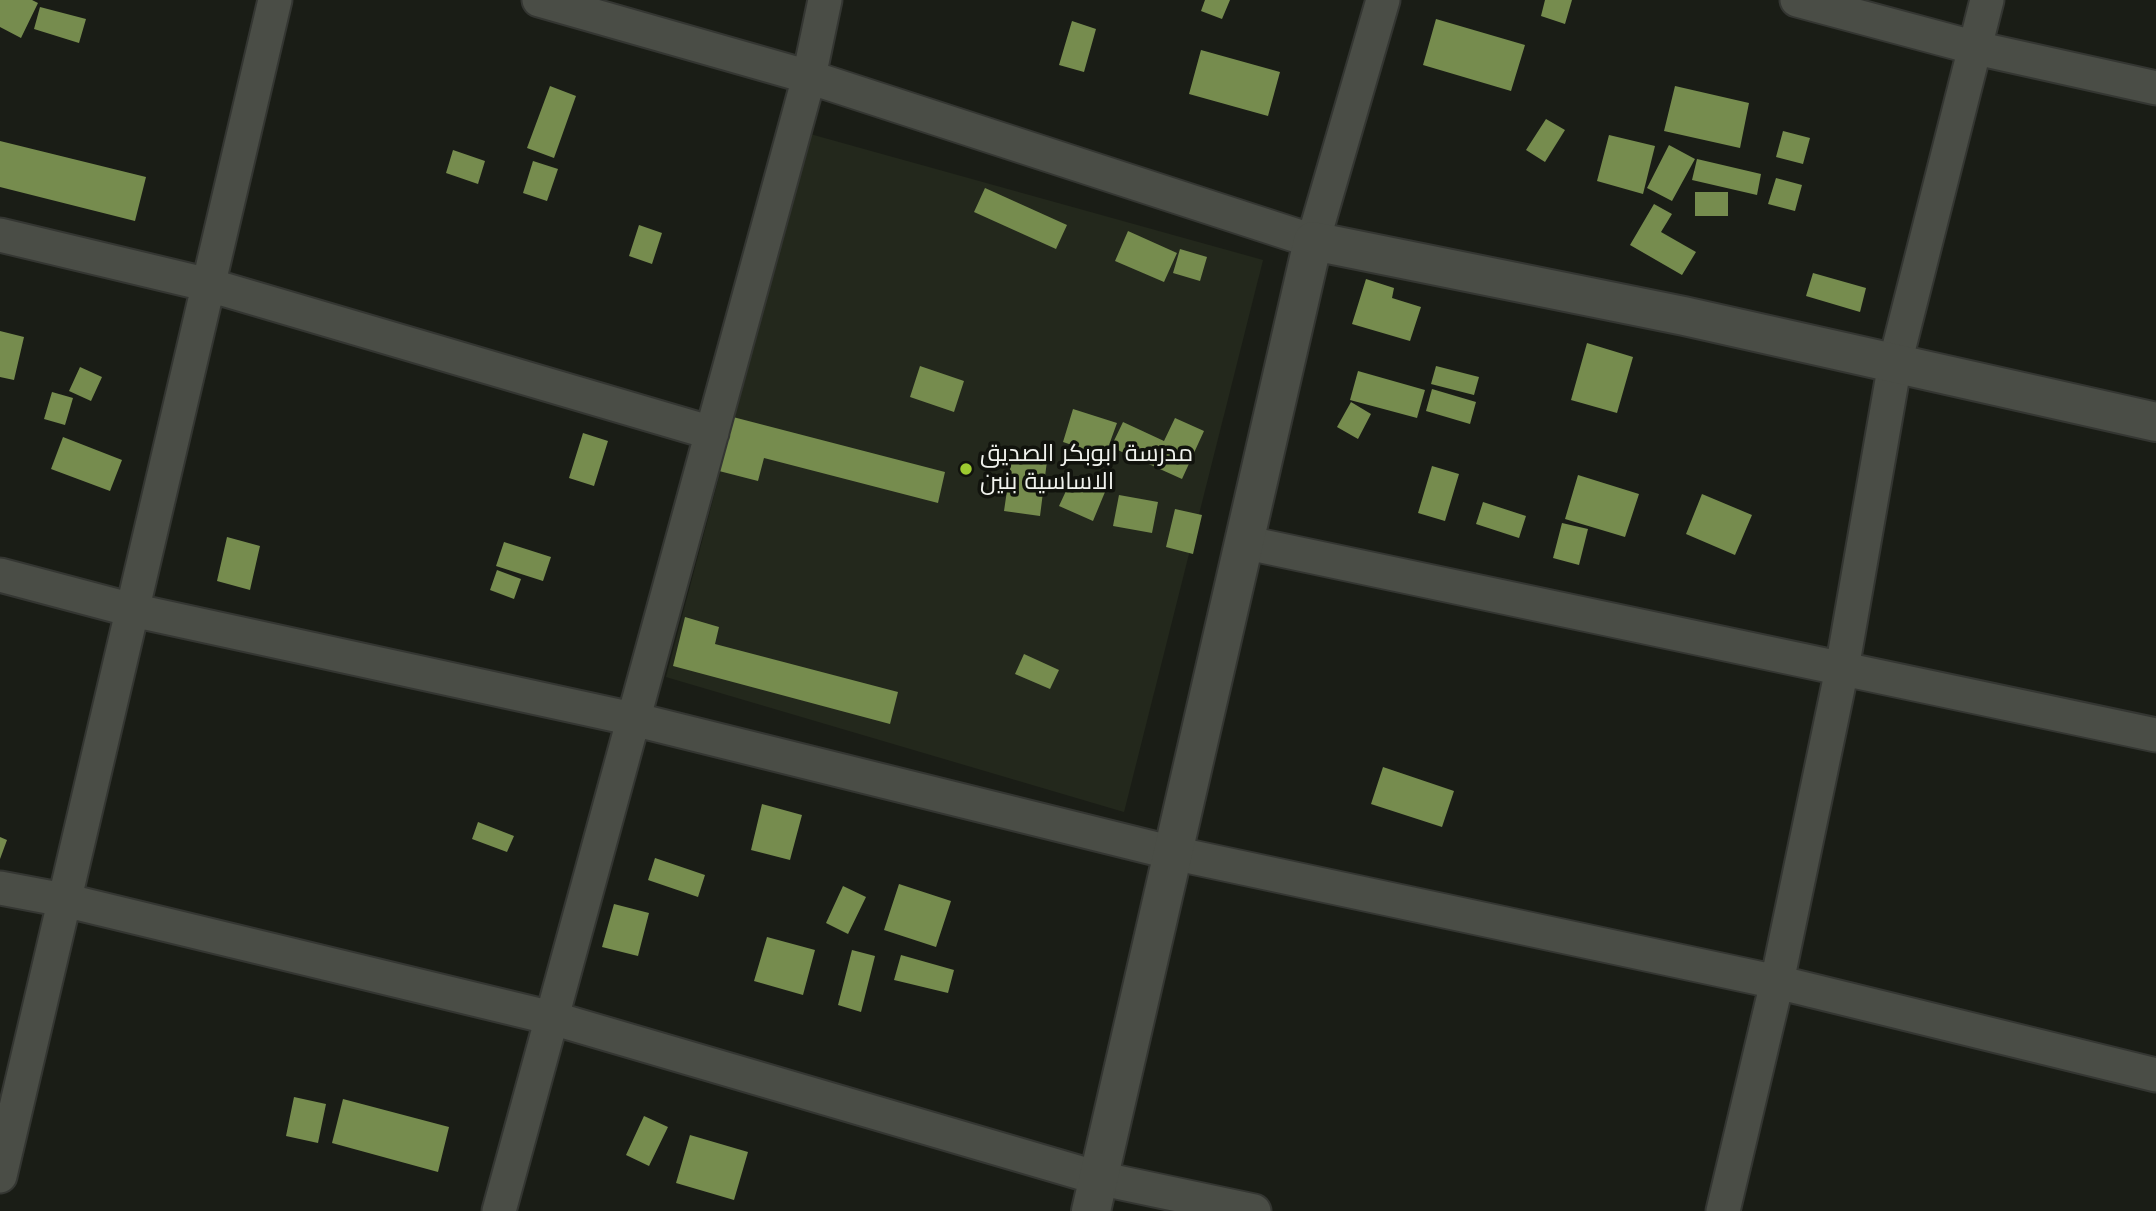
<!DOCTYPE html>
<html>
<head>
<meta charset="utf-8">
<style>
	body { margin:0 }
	canvas { display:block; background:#1a1d16 }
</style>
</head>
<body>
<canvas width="2156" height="1211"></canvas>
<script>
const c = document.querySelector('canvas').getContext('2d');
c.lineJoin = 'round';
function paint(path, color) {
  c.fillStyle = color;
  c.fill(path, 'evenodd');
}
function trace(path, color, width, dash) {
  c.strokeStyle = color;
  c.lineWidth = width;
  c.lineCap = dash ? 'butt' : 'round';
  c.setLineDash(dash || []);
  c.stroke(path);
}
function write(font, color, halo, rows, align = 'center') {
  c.font = font + ' Jost,Cairo,sans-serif';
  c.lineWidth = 7;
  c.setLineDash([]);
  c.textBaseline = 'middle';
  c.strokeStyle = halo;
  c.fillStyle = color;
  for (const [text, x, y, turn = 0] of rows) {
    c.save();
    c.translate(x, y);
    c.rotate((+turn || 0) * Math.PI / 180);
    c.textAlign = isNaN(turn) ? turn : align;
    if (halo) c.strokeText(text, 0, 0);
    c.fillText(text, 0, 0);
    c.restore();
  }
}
paint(new Path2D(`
	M 810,134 L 1263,260 L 1124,812 L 666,677 Z`), '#23281c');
paint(new Path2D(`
	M 0,0 L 32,0 L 38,3 L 21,38 L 0,27 Z
	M 1205,0 L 1230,0 L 1222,19 L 1201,11 Z
	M 1545,0 L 1572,0 L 1565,24 L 1541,16 Z
	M 40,7 L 86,19 L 79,43 L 34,29 Z
	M 1436,19 L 1525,45 L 1511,91 L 1423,65 Z
	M 1072,21 L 1096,29 L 1084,72 L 1059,65 Z
	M 1201,50 L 1280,72 L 1268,116 L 1189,94 Z
	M 550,86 L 576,96 L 554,158 L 527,148 Z
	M 1675,86 L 1749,103 L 1740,148 L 1664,131 Z
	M 1546,119 L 1565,130 L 1545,162 L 1526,150 Z
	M 1783,131 L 1810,138 L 1803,164 L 1776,157 Z
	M 1609,135 L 1655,146 L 1643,194 L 1597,181 Z
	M 0,141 L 146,177 L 135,221 L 0,187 Z
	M 1669,145 L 1695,159 L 1672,201 L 1647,188 Z
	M 453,150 L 485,161 L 478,184 L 446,173 Z
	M 1697,159 L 1761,174 L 1757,195 L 1692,180 Z
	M 533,161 L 558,169 L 547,201 L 523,193 Z
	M 1776,178 L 1802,185 L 1795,211 L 1768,204 Z
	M 985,188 L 1067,225 L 1056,249 L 974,212 Z
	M 1695,192 L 1728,192 L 1728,216 L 1695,216 Z
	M 1654,204 L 1672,214 L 1661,232 L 1696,252 L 1682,275 L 1630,245 Z
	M 639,225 L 662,233 L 652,264 L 629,256 Z
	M 1128,231 L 1177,253 L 1164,282 L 1115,261 Z
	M 1180,249 L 1207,257 L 1200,281 L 1173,273 Z
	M 1813,273 L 1866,288 L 1860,312 L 1806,296 Z
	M 1366,279 L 1394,288 L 1392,298 L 1421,307 L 1410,341 L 1352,324 Z
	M 0,331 L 24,337 L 14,380 L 0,377 Z
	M 1587,343 L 1633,357 L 1617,413 L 1571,400 Z
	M 920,366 L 964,381 L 954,412 L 910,397 Z
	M 1436,366 L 1479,377 L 1474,395 L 1431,384 Z
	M 80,367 L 102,377 L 91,401 L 69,391 Z
	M 1358,371 L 1425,390 L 1417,418 L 1350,400 Z
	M 1432,389 L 1476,402 L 1470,424 L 1426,411 Z
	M 52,392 L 73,398 L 65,425 L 44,419 Z
	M 1351,402 L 1371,414 L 1358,439 L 1337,427 Z
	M 1073,409 L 1117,423 L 1105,456 L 1063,442 Z
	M 733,417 L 945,472 L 938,503 L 764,458 L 758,481 L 719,471 Z
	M 1175,418 L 1204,431 L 1182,479 L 1111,447 L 1123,422 L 1164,441 Z
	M 583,433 L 608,441 L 594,486 L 569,478 Z
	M 63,437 L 122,460 L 110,491 L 51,469 Z
	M 1012,456 L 1047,461 L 1040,516 L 1004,511 Z
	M 1432,466 L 1459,474 L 1445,521 L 1418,513 Z
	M 1578,475 L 1639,494 L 1625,537 L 1565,519 Z
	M 1072,478 L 1105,492 L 1093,521 L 1059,506 Z
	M 1702,494 L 1752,515 L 1735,555 L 1686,534 Z
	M 1119,495 L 1158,502 L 1152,533 L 1113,526 Z
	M 1483,502 L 1526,516 L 1519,538 L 1476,524 Z
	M 1175,509 L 1202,515 L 1193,554 L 1166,547 Z
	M 1562,523 L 1588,529 L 1579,565 L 1553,558 Z
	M 227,537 L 260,546 L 250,590 L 217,581 Z
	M 504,542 L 551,557 L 543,581 L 496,566 Z
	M 497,570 L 521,579 L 514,599 L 490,590 Z
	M 685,617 L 719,627 L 715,644 L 898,692 L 890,724 L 673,666 Z
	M 1024,654 L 1059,670 L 1050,689 L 1015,674 Z
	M 1383,767 L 1454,791 L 1442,827 L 1371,804 Z
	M 762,804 L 802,815 L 790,860 L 751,850 Z
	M 478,822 L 514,836 L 507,852 L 472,839 Z
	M 0,837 L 7,840 L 0,859 Z
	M 655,858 L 705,875 L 698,897 L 648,880 Z
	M 899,884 L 951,901 L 936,947 L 884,930 Z
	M 843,886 L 866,897 L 848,934 L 826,923 Z
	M 614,904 L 649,913 L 638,956 L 602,947 Z
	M 767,937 L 815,950 L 803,995 L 754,981 Z
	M 852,950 L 875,956 L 861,1012 L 838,1005 Z
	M 901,955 L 954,970 L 948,993 L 894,980 Z
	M 294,1097 L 326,1104 L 318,1143 L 286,1136 Z
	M 343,1099 L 449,1127 L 438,1172 L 332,1143 Z
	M 644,1116 L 668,1127 L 649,1166 L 626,1155 Z
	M 690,1135 L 748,1152 L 734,1200 L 676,1183 Z`), '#768c4e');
const minor = new Path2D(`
	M 539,0 L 809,77 L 1313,241 L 1383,0
	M 1797,0 L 1976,48 L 2156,88
	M 0,235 L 209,285 L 712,433
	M 1243,542 L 2156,735
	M 0,575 L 132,610 L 633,719 L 1173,853 L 1777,982 L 2156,1075
	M 0,888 L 64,900 L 552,1018 L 1098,1178 L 1254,1211
	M 0,1176 L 275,0
	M 499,1211 L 809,77 L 825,0
	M 1723,1211 L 1777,982 L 1842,669 L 1895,363 L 1987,0`);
const tertiary = new Path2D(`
	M 1091,1211 L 1313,241 L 1684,316 L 2156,422`);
trace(minor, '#343632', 37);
trace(tertiary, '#343632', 42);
trace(minor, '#4a4d46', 33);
trace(tertiary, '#4a4d46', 38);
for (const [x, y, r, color] of [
	[966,469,7,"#9dca30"]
]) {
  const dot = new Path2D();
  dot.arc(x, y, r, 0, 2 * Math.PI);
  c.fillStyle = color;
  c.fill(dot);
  trace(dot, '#11130d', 2.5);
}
write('24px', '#f1f3ee', '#11130d', [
	["مدرسة ابوبكر الصديق",980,455],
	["الاساسية بنين",980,483]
], 'left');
</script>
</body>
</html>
